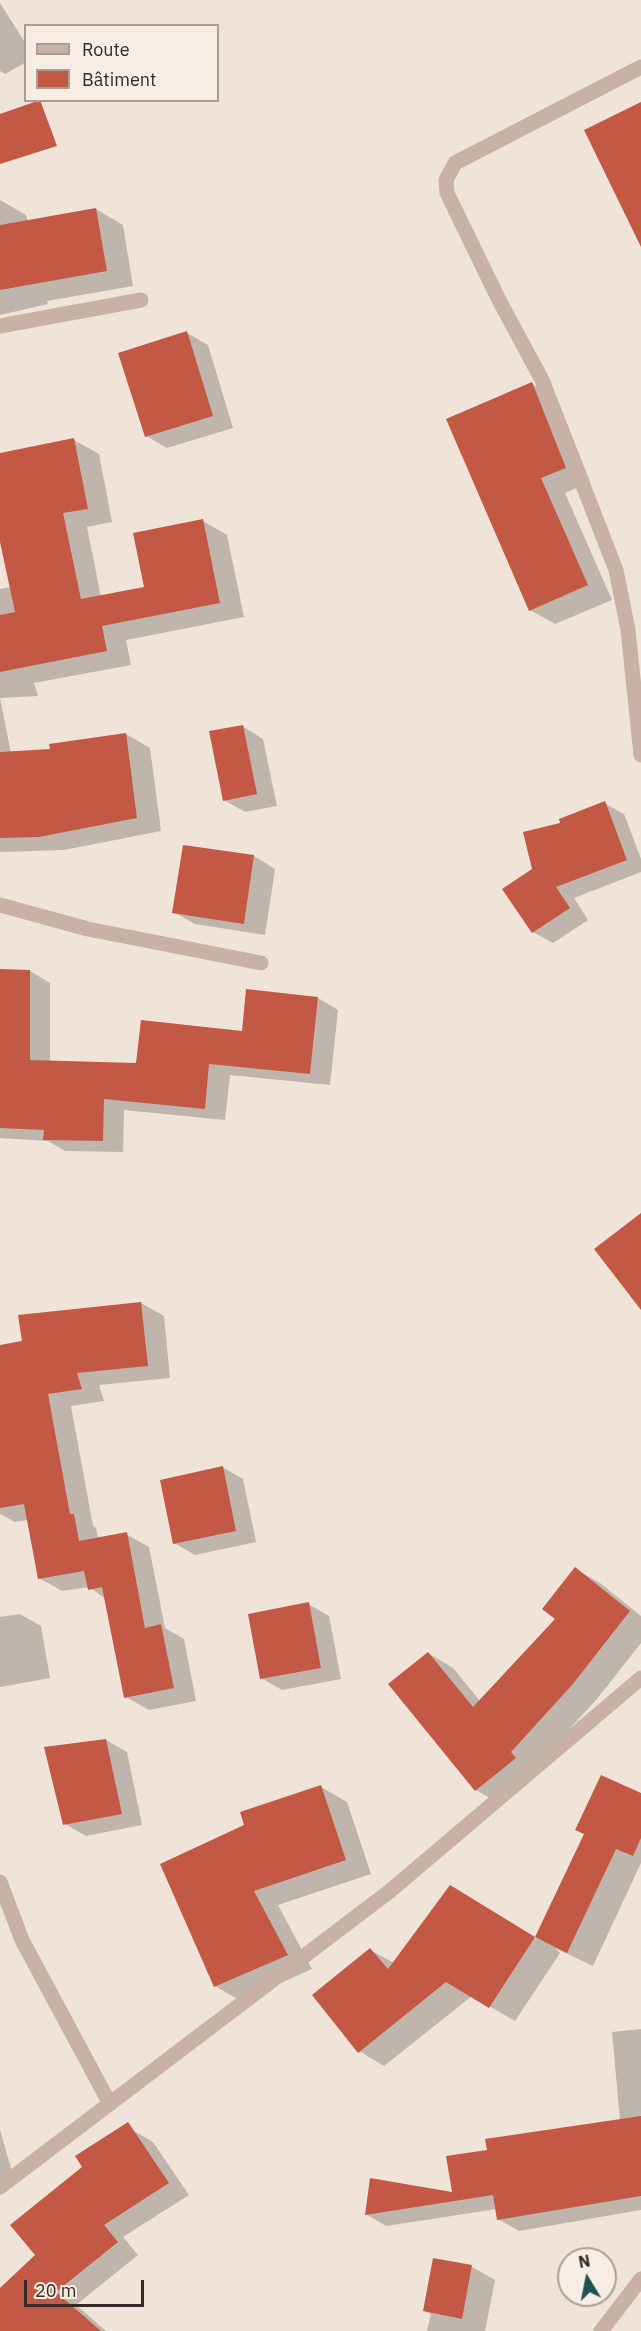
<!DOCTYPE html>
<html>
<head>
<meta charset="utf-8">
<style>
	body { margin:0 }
	#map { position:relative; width:641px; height:2331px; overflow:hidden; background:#f0e3d8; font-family:"IBM Plex Sans",sans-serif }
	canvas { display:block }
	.legend { position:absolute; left:24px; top:24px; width:195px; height:78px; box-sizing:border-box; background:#f8ede4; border:2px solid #a99f98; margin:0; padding:8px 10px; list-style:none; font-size:18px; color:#332926 }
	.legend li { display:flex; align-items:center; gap:12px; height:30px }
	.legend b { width:30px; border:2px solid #a99f98 }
	.north { position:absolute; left:557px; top:2247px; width:60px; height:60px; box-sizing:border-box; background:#f8ede4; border:2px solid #a99f98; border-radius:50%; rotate:350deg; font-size:16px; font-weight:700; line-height:24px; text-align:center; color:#332926 }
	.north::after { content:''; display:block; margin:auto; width:21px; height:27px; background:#1d5353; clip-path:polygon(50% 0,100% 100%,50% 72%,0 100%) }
	.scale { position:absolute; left:24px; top:2280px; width:120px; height:27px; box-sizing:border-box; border:3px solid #332926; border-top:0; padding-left:8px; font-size:18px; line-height:21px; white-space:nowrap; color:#332926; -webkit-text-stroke:4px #f8ede4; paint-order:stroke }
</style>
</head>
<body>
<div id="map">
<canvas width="641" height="2331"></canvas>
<ul class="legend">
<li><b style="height:8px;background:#c8b2a5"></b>Route</li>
<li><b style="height:16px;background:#c35944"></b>Bâtiment</li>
</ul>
<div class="north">N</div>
<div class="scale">20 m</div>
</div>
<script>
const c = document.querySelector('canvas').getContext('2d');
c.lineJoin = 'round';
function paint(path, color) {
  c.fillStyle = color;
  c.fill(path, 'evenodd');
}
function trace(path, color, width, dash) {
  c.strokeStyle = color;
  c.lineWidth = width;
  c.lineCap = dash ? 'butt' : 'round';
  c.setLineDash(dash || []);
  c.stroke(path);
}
paint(new Path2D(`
	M 0,3 L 26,44 L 26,62 L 5,74 L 0,71 Z
	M 0,200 L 26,215 L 28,221 L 96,209 L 123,225 L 133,286 L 47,301 L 48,304 L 0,315 Z
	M 187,333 L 208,345 L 233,428 L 167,448 L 146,436 Z
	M 532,384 L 557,398 L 590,482 L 565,493 L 612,600 L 555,624 L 530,610 Z
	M 74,440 L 99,454 L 112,522 L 87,527 L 101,597 L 145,588 L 203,521 L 227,535 L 244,617 L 126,640 L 131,665 L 34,683 L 38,696 L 0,698 L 11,753 L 51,751 L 126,734 L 150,748 L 161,831 L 64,850 L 0,852 L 0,589 L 11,587 L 0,538 L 0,455 Z
	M 242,726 L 263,739 L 277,806 L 245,812 L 224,800 Z
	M 604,803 L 624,814 L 641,859 L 641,872 L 574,898 L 588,920 L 553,943 L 533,932 L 562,824 Z
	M 254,856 L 275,869 L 265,935 L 195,924 L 174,912 Z
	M 0,971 L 30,971 L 50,983 L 50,1062 L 138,1064 L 243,1033 L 318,998 L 338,1010 L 330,1085 L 230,1075 L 225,1120 L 124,1110 L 123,1152 L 65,1151 L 48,1141 L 0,1138 Z
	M 141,1303 L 164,1316 L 170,1378 L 99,1385 L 104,1401 L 71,1406 L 93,1526 L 96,1528 L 98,1539 L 126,1534 L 149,1547 L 165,1628 L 184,1639 L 196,1701 L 149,1710 L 126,1697 L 106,1599 L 89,1587 L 62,1591 L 39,1578 L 28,1520 L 15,1522 L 0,1514 L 0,1347 L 24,1343 Z
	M 222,1467 L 243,1479 L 256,1542 L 195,1555 L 174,1543 Z
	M 575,1569 L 600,1583 L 641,1616 L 641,1643 L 597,1699 L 500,1804 L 476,1790 L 428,1653 L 453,1668 L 480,1701 L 557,1619 Z
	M 308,1604 L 329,1616 L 341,1679 L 282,1690 L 261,1678 Z
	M 20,1614 L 41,1626 L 50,1678 L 0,1687 L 0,1617 Z
	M 106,1740 L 127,1752 L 142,1825 L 86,1836 L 65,1824 Z
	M 321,1787 L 347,1802 L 371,1874 L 278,1905 L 312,1969 L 241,2001 L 215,1986 L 246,1826 Z
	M 641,1794 L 641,1863 L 593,1966 L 555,1948 L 560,1953 L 515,2021 L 472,1996 L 384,2066 L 359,2051 L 370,1950 L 394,1963 L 476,1901 L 536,1939 L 585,1834 Z
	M 641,2029 L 641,2210 L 519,2231 L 498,2219 L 497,2209 L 386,2226 L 366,2214 L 454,2194 L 488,2151 L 620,2120 L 612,2032 Z
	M 0,2130 L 13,2175 L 0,2178 Z
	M 132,2130 L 153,2142 L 189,2195 L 123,2237 L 138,2255 L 76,2305 L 106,2331 L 0,2331 L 0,2289 L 37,2255 Z
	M 434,2260 L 472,2267 L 495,2280 L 485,2331 L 427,2331 L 431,2314 L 425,2311 Z`), '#0003');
paint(new Path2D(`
	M 40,100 L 57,146 L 0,164 L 0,114 Z
	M 641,102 L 641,247 L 584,130 Z
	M 96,208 L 107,271 L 0,290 L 0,225 Z
	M 187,331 L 213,416 L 145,437 L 118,353 Z
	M 532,382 L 566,468 L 541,478 L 588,585 L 529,611 L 446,419 Z
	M 74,438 L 88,509 L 63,513 L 81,599 L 144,587 L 133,533 L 203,519 L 220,603 L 102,626 L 107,651 L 0,672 L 0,615 L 15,612 L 0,542 L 0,453 Z
	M 243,725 L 257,794 L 223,801 L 209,731 Z
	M 126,733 L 137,818 L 39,837 L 0,838 L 0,752 L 50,749 L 49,744 Z
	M 605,801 L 627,860 L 556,887 L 570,908 L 532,933 L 502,889 L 532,869 L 523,832 L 560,823 L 559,819 Z
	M 183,845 L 254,855 L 244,924 L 172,913 Z
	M 0,969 L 30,970 L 30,1060 L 136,1063 L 141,1020 L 242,1031 L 246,989 L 318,997 L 310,1074 L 209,1064 L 205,1109 L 104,1099 L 103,1141 L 43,1140 L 44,1130 L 0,1128 Z
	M 641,1213 L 641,1310 L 594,1249 Z
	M 141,1302 L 148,1366 L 77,1373 L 82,1389 L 48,1394 L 70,1514 L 74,1514 L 79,1541 L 127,1532 L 145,1628 L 161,1624 L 174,1688 L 124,1698 L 102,1587 L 88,1590 L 84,1571 L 38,1579 L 24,1504 L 0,1508 L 0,1345 L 22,1341 L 18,1315 Z
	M 223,1466 L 236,1531 L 173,1544 L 160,1480 Z
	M 575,1567 L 630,1611 L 572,1685 L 511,1752 L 516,1758 L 475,1791 L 388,1684 L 428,1652 L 473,1707 L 555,1619 L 542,1609 Z
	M 309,1602 L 321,1668 L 260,1679 L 248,1614 Z
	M 106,1739 L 122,1814 L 63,1825 L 44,1747 Z
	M 601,1775 L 641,1793 L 641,1838 L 633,1856 L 616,1849 L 567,1953 L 535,1937 L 584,1834 L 575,1830 Z
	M 321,1785 L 346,1860 L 254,1891 L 288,1955 L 214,1987 L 160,1864 L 244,1825 L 240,1812 Z
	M 450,1885 L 535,1937 L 489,2008 L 446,1982 L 358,2053 L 312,1995 L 370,1948 L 388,1969 Z
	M 641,2116 L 641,2196 L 497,2220 L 493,2195 L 365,2215 L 370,2178 L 452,2192 L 446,2156 L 487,2150 L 485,2139 Z
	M 128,2122 L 169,2183 L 104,2225 L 118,2242 L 56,2292 L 101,2331 L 0,2331 L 0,2288 L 35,2255 L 10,2225 L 82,2167 L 75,2156 Z
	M 433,2258 L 472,2265 L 462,2319 L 423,2311 Z`), '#c35944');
trace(new Path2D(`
	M 641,67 L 455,163 L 446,180 L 447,193 L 499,300 L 542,380 L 616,570 L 628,630 L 641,755
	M 0,326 L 141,300
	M 0,905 L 88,929 L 261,963
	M 0,1882 L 22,1940 L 110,2104
	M 0,2187 L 390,1891 L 641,1678
	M 601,2331 L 641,2279`), '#c8b2a5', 15);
</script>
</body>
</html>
